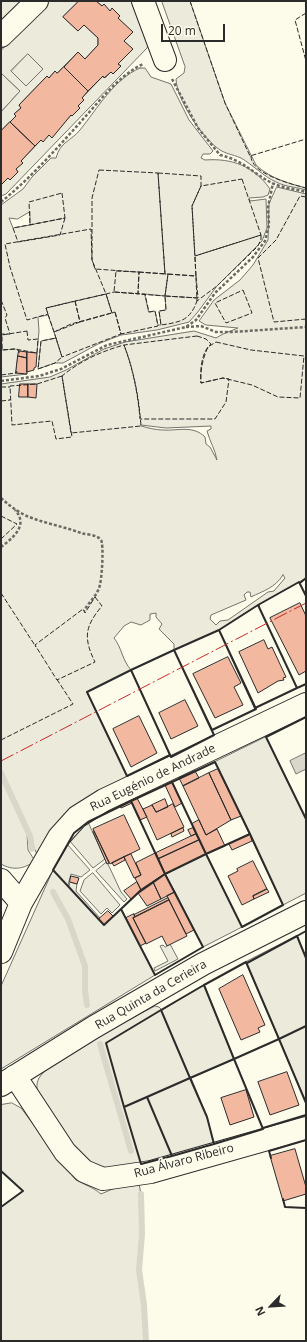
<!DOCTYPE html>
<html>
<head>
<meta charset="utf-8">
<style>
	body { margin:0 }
	#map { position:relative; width:307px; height:1342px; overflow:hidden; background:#fdfbea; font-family:"Open Sans",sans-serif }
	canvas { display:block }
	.frame { position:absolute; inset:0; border:2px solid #2b2b2b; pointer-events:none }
	.north { position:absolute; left:251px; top:1286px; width:40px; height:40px; -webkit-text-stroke:3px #fdfbea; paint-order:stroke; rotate:245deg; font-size:11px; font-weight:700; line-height:16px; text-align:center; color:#2b2b2b }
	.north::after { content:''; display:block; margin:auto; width:14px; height:18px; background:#2b2b2b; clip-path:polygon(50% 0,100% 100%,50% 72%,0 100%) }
	.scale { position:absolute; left:161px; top:24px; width:64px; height:18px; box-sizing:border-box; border:2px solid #2b2b2b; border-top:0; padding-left:5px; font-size:12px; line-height:14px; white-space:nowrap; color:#2b2b2b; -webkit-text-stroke:3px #fdfbea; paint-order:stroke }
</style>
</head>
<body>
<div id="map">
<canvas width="307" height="1342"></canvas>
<div class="frame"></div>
<div class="north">N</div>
<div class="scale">20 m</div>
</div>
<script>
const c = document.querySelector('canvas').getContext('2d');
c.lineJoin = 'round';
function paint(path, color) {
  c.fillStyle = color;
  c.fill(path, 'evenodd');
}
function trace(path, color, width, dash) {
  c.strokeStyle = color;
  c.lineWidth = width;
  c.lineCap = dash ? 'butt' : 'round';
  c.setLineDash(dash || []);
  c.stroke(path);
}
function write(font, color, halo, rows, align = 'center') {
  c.font = font + ' "Open Sans",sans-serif';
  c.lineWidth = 3;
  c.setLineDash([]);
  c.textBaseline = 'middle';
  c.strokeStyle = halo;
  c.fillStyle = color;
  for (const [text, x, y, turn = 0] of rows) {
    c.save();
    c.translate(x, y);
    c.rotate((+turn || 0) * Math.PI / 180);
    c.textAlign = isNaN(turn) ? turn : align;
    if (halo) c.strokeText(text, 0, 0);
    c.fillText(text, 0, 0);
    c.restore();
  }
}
const green = new Path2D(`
	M 162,1 L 190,1 L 225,103 L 256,165 C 270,178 287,183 306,188 L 306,190 C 296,187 286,187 276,182 C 263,176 253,165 241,158 C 232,154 224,154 216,147 C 200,134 177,100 176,79 L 184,73 L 185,67 Z
	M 28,54 L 43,69 L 26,86 L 11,72 Z
	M 140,68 L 145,68 L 151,77 L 171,84 L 189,120 L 213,151 L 210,154 L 203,154 L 201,158 L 205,160 C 232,158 254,166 270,189 L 268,195 L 263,197 L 249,198 L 250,201 L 266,199 L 267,228 L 262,241 L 217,286 L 197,313 L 189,322 L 157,330 L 121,335 L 98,344 L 63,363 L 55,363 L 38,369 L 41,341 L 56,338 L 48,315 L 38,317 L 39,331 L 37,353 L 18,356 L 16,373 L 27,374 L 1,377 L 1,205 L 23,189 L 32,177 L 51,158 L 56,158 C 60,142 71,141 80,130 C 97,109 114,79 140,68 ZM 30,212 L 30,225 L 13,228 L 9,218 L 17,219 ZM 145,294 L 165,296 L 166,310 L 159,311 L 161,325 L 158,325 L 155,311 L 149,312 Z
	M 1,73 L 20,91 L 1,112 Z
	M 277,187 L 306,194 L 306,578 L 258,605 L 219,630 L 174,650 L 174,644 L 159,629 L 162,624 L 156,617 L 156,613 L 150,614 L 150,620 L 141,625 L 131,622 L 124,626 L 114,638 C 122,648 122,660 131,670 L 87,692 L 127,776 L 111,786 L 39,858 L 34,848 L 32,836 L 1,769 L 1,384 L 50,377 L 66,370 L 104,349 L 125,342 L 194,331 L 216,338 L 223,334 L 238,328 L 206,325 L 199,321 L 214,300 L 240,280 L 253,265 L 268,240 L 269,204 ZM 141,425 L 166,428 L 211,426 L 211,429 L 207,431 C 210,442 215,449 217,460 L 210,447 L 206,444 L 205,437 C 193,425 178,431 163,430 C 156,430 148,428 141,426 ZM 283,575 L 285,578 L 274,591 L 268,592 L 228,620 L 220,621 L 216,625 L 210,619 L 211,615 L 246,600 L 244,595 L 247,592 L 250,592 L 251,597 C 263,591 275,588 283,575 Z
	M 266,737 L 306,819 L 306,893 L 283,905 L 215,762 Z
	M 1,777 L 27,833 L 28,850 L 35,861 C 24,869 13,871 1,864 Z
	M 88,822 L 105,859 L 93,868 L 69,840 L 74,833 Z
	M 67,844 L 90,870 L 81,877 L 71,874 L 68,885 L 69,886 L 70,882 L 77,884 L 76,891 L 100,918 L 99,919 L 104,925 L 121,909 L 155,975 L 1,1069 L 1,986 L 53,870 Z
	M 206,854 L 242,927 L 203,947 L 165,874 Z
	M 107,862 L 121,892 L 127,899 L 124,902 L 96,871 Z
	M 93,873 L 120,905 L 112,913 L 107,908 L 101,914 L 80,891 L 84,880 Z
	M 297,936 L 306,958 L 306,1103 L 246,962 Z
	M 170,944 L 178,959 L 155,971 L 154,968 L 168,961 L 160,946 L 163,945 L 165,947 Z
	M 204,985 L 234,1059 L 191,1078 L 207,1117 L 214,1144 C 186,1151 113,1179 90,1163 C 73,1151 63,1133 51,1116 C 44,1106 32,1091 39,1078 C 48,1061 134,1017 155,1006 L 159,1007 L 162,1010 Z
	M 12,1103 L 21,1108 L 75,1179 C 84,1185 93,1187 101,1194 L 122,1185 L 139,1184 L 141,1194 L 142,1234 L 139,1270 L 144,1305 L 146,1341 L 1,1341 L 1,1207 L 23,1191 L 1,1171 L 1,1105 Z`);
paint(green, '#ecebdb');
trace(green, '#74746e', 1);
const parking = new Path2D(`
	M 1,1 L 26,1 L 1,26 Z
	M 49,1 L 79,1 L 63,17 L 78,31 L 84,25 L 98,38 L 98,45 L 85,59 L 78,52 L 57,73 L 55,71 L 49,78 L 47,76 L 19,105 L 21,108 L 14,114 L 16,116 L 1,131 L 1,112 L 20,91 L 1,73 L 1,51 ZM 28,54 L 43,69 L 26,86 L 11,71 Z
	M 96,1 L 131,1 L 148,44 L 147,48 L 6,194 L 1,196 L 1,185 L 8,178 L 10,180 L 18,172 L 16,169 L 22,163 L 21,161 L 41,140 L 43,141 L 49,135 L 52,137 L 71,115 L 72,116 L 80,108 L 78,106 L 84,100 L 82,98 L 103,76 L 105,78 L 111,72 L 113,74 L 121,66 L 118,64 L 132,49 L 124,41 L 132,32 L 118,18 L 120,16 L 112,9 L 110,11 Z`);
paint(parking, '#eceadb');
trace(parking, '#74746e', 1);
const water = new Path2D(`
	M 306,753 L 306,769 L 296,774 L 290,761 Z`);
paint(water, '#d8d7c9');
trace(water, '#74746e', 1);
trace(new Path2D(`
	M 1,773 L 30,836 L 32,849
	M 53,892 L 68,919 L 85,966 L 85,991 L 87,1005
	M 100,1044 L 131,1151
	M 141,1194 L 142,1234 L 139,1270 L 144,1305 L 146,1341`), '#d8d7c9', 6);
const building = new Path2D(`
	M 79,1 L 96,1 L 102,6 L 104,4 L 110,11 L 112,8 L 120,16 L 118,18 L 133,32 L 124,41 L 133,49 L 118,64 L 121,66 L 113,74 L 111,72 L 104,78 L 103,76 L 88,91 L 64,67 L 78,52 L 85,59 L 98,45 L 98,38 L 84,25 L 78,31 L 63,17 Z
	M 64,67 L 88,91 L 82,98 L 84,100 L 78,106 L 80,108 L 72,116 L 71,115 L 52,138 L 49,135 L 43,142 L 41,140 L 35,146 L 10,122 L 16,116 L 14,114 L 21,108 L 19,105 L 47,76 L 49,78 L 55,71 L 57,73 Z
	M 10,122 L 35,146 L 21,161 L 23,163 L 16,169 L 18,172 L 10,180 L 8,178 L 1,185 L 1,131 Z
	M 19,351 L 27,352 L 27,358 L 18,356 Z
	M 27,352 L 37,353 L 36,367 L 34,368 L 34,370 L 27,372 Z
	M 18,356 L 27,358 L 27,374 L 16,373 Z
	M 20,384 L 28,384 L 28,397 L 19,397 Z
	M 28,384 L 37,384 L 36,398 L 28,397 Z
	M 300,603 L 306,616 L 306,671 L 299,675 L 270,618 Z
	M 264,640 L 268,649 L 272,647 L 286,677 L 283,678 L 284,680 L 278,681 L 258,693 L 239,652 Z
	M 228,657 L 241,683 L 234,687 L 243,705 L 215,718 L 193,674 Z
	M 185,700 L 198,726 L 171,739 L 159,713 Z
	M 139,716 L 157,753 L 131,767 L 113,729 Z
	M 218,769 L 241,816 L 231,820 L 209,773 Z
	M 195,771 L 199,778 L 183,786 L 179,778 Z
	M 209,773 L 231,820 L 206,835 L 183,786 Z
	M 172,782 L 182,803 L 175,807 L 165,785 Z
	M 137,798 L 147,817 L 140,820 L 131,801 Z
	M 165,799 L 168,807 L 156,812 L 152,805 Z
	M 131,801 L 132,803 L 121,808 L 120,806 Z
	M 173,804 L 184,827 L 157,840 L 143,809 L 152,805 L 156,812 Z
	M 124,815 L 140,849 L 110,864 L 93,829 Z
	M 199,820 L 206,835 L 217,829 L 225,846 L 206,854 L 192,824 Z
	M 183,828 L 184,831 L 172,837 L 171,834 Z
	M 193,828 L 196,834 L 191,836 L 188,830 Z
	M 94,831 L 109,863 L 107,864 L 93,832 Z
	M 196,834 L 199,840 L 158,859 L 156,853 Z
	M 250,834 L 252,841 L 232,850 L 229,844 Z
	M 199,840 L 206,854 L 165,874 L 158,859 Z
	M 156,853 L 165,874 L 141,890 L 135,878 L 141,875 L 136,863 Z
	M 131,854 L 141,875 L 134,878 L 124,857 Z
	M 124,857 L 125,860 L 114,866 L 112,863 Z
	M 253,861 L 267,889 L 253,896 L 254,899 L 242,905 L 228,876 L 238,871 L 237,869 Z
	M 165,874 L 175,892 L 161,899 L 153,882 Z
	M 71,876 L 79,878 L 77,884 L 70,882 Z
	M 137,882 L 141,890 L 131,899 L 124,891 Z
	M 153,882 L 161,899 L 147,906 L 138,893 Z
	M 267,889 L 269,892 L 254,899 L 253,896 Z
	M 175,892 L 194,930 L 186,934 L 167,896 Z
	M 168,898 L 169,900 L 135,917 L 134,915 Z
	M 169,900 L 187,936 L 167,946 L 162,936 L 146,944 L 133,918 Z
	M 108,911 L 113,916 L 104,925 L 99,919 Z
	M 134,914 L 135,917 L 133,918 L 146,943 L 140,946 L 126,918 Z
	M 243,975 L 265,1025 L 258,1028 L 260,1032 L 241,1040 L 219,989 Z
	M 287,1072 L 299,1105 L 270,1115 L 258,1082 Z
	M 246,1090 L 254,1117 L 230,1125 L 221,1098 Z
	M 295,1149 L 306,1187 L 306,1194 L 283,1201 L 270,1156 Z`);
paint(building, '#f2b8a0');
trace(building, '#2b2b2b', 1);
const minor = new Path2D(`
	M 143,1 L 165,60
	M 1,36 L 37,1
	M 1,880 L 21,903
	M 1,952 L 21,903 L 59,837 L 77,817 L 104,800 L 306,704
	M 15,1076 L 65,1152 L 84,1171 L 103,1179 L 151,1172 L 306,1128
	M 1,1085 L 94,1027 L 203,964 L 306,912`);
trace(minor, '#2b2b2b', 24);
trace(new Path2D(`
	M 172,79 L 198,128 L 220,155 C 243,160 252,173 272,183 C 282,188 295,189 306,192
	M 1,202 C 32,177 59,146 85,117 C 102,98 120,75 143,64
	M 186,327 L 201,326 L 216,332 L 232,332 L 306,327
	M 1,381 L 39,376 L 61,369 L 107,345 L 186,327 L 196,320 L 215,293 L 253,257 L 265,241 L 269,225 L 268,207 L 273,183
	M 1,498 C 10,506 20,514 32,518 C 48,524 65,527 81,533 C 87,535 96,534 101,540 C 104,544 102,582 99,588 C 96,597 88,603 84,611
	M 1,547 C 13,538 29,525 15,510`), '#6a6964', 2.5, [3, 2]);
trace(minor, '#fdfbea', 22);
trace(new Path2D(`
	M 190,1 L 225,103 L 250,156 L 306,139
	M 306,13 L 295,20 L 306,61
	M 251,156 C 251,174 291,184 306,188
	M 99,170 L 158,173 L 165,274 L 95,269 L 92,260 L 92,198 Z
	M 158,173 L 201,176 L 201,186 L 192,206 L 196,276 L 165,274 Z
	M 242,179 L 261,235 L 195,256 L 192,206 L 201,186 Z
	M 62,193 L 65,218 L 30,225 L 29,202 Z
	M 306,197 L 300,196 L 276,240 L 258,258 L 274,322 L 306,319
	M 65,218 L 60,235 L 18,242 L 13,228 Z
	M 261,235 L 261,239 L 258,246 L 249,255 L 217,286 L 197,301 L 195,256 Z
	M 116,271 L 139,272 L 138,294 L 114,292 Z
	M 139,272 L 168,274 L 165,296 L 138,294 Z
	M 168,274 L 196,276 L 198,298 L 165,296 Z
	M 243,290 L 252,313 L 226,323 L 215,303 Z
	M 114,292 L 145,294 L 149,312 L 155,311 L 158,326 L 121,334 L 115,312 L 112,313 L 106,294 Z
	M 165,296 L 198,298 C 191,320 182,322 161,325 L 159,311 L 166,310 Z
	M 1,300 L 7,315 L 5,318 L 10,334 L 1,334 L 2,350 L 15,349 L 19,351 L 19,353
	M 75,301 L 80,322 L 112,313 L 106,294 L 46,308 L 48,314 L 27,320 L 10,267 L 5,244 L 91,229 L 92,260 L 106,294 L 75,301
	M 75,301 L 80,322 L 54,332 L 46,308 Z
	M 115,312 L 121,334 L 62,357 L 54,332 L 71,324 Z
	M 27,331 L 28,340 L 38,339 L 37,353 L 15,349 L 2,350 L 2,335 Z
	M 197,336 L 206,339 L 211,344 C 201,352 200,371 201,383 L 223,378 L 229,379 L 226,402 L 215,419 L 140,419 C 138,394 133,369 124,345 Z
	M 56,338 L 62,357 L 55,363 L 38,369 L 41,341 Z
	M 216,342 L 251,350 L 304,356 L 300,398 L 278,397 L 252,385 L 223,378 L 201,383 C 200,370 203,358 208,347 Z
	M 124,345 C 134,371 139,398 141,426 L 71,433 L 62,376 C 80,361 102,351 124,345 Z
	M 1,375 L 16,373 L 17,371
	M 62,376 L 72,437 L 56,439 L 52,421 L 12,425 L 10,386 L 37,384 Z
	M 1,387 L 10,387
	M 1,401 L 10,400 L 10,399
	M 1,516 L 17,524 L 1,539
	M 1,593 L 36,647
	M 95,597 L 102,606 C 85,626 83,638 95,662 L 57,680 L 35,645 L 83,609 L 85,613 Z
	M 1,740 L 73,704 L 56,678`), '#2b2b2b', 1, [5, 2]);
trace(new Path2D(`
	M 300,583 L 306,578
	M 258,605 L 297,688 L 255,708 L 219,630 Z
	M 259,606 L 258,605 L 299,582 L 306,596
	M 219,630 L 256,709 L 212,730 L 174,650 Z
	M 174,650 L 214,735 L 171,757 L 131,670 Z
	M 131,670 L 170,755 L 127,776 L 87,692 Z
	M 297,688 L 306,684
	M 306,717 L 266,737 L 306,819
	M 215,762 L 250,834 L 206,854 L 172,782 Z
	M 172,782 L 206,854 L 165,874 L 131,801 Z
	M 131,801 L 165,874 L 138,893 L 104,925 L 53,870 L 74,833 L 88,822 Z
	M 250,834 L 283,905 L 242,927 L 206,854 Z
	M 165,874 L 203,947 L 155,975 L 121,909 L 141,890 Z
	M 298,938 L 297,936 L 306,931
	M 246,962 L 279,1039 L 234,1059 L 204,985 Z
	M 247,963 L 297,936 L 306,958
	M 204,985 L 234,1059 L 190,1078 L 161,1010 Z
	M 161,1010 L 190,1078 L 124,1107 L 106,1043 Z
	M 278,1037 L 279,1039 L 306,1026
	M 279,1039 L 306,1103
	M 234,1059 L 263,1129 L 214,1144 L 207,1117 L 190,1078 Z
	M 190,1078 L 207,1117 L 214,1144 L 172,1156 L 147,1097 Z
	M 147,1097 L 172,1156 L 141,1164 L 124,1107 Z
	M 263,1128 L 306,1115
	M 271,1158 L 269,1151 L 306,1140
	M 1,1171 L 23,1191 L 1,1207
	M 283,1199 L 285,1207 L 306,1208`), '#2b2b2b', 2);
trace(new Path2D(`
	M 1,761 L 306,603`), '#c62828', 1, [14, 3, 2, 3]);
write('12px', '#2b2b2b', '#fdfbea', [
	["Rua Eugénio de Andrade",153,778,-26],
	["Rua Quinta da Cerieira",151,995,-30],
	["Rua Álvaro Ribeiro",184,1161,-15]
]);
</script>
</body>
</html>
